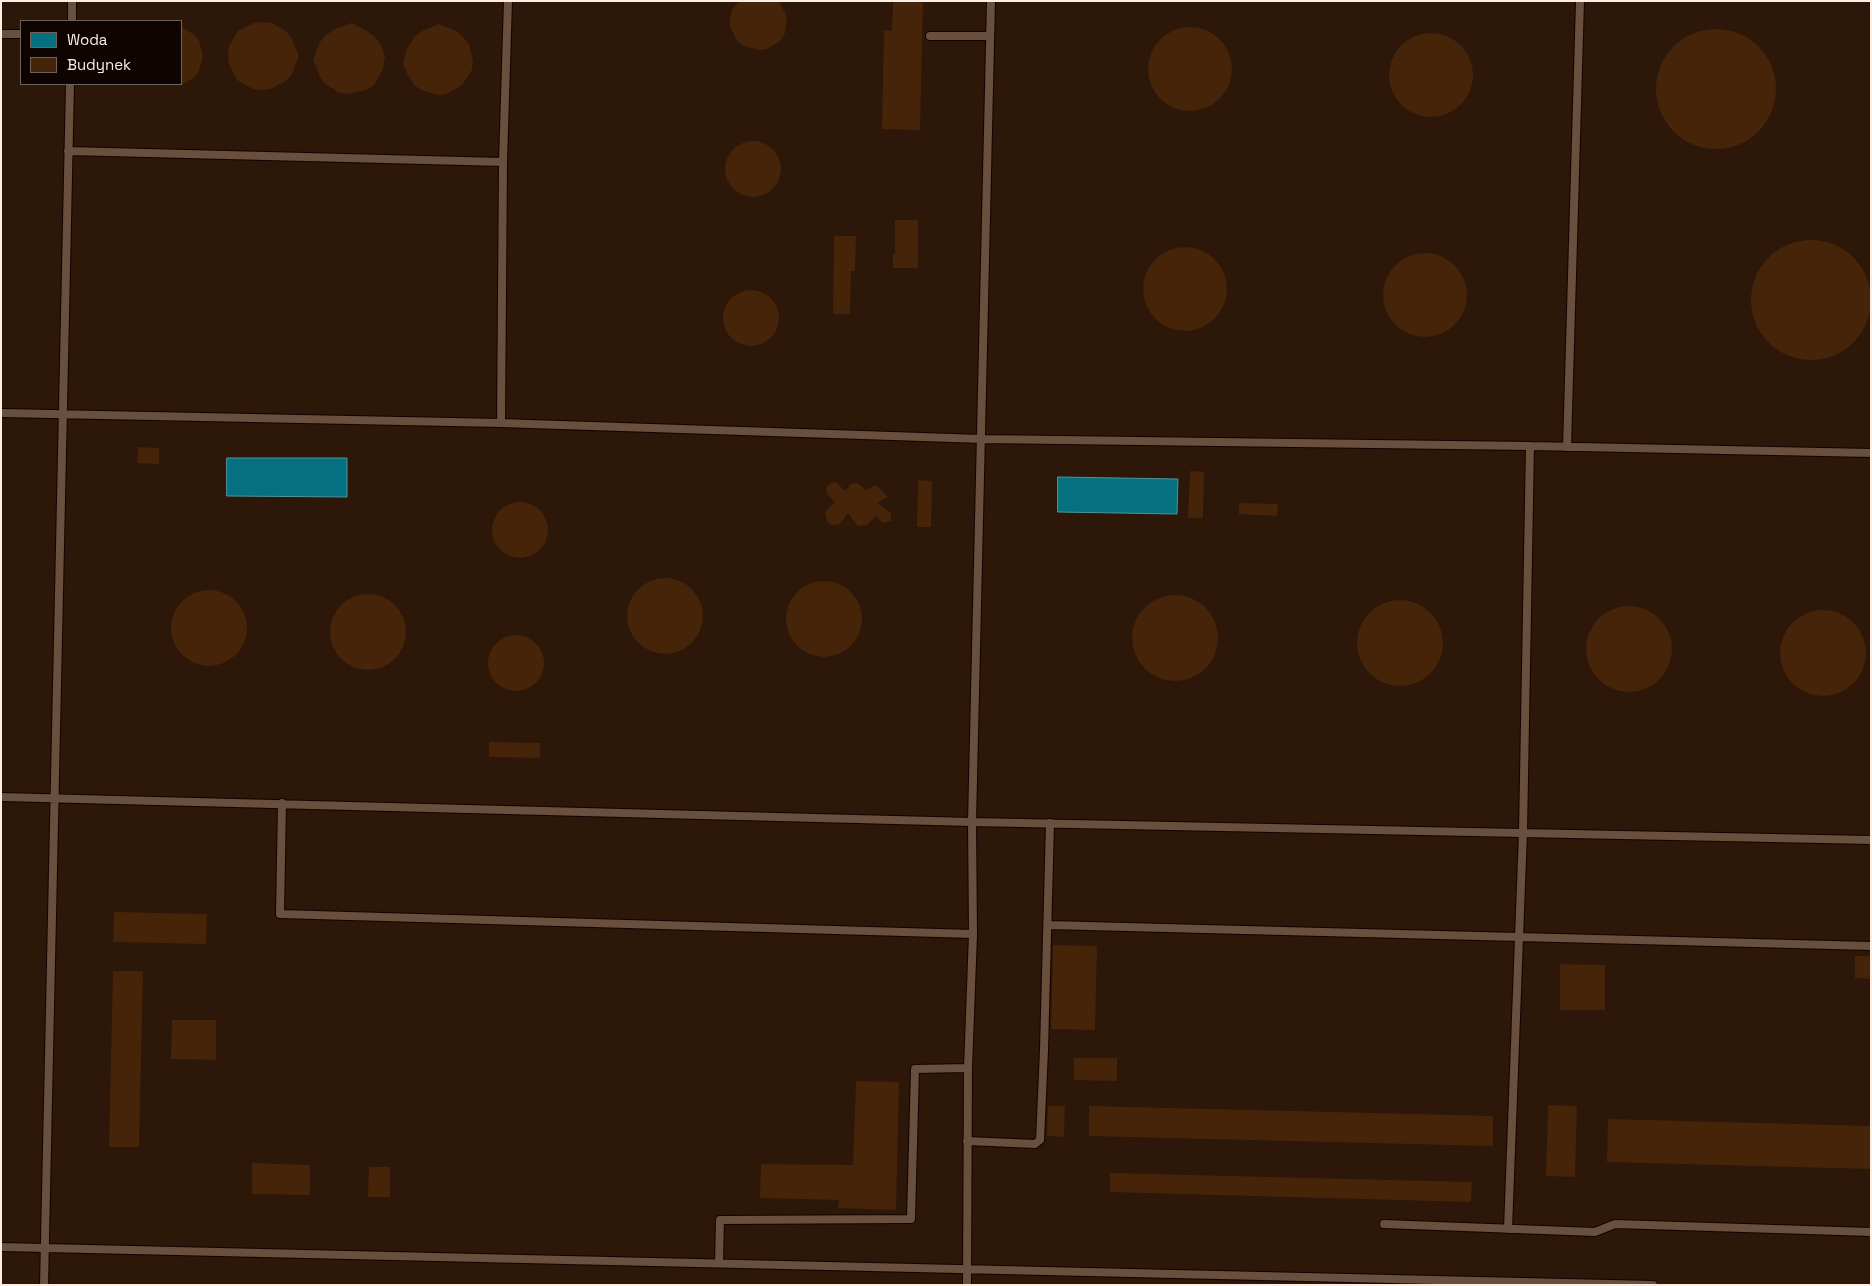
<!DOCTYPE html>
<html>
<head>
<meta charset="utf-8">
<style>
	body { margin:0 }
	#map { position:relative; width:1872px; height:1286px; overflow:hidden; background:#2c1708; font-family:"Space Grotesk",sans-serif }
	canvas { display:block }
	.frame { position:absolute; inset:0; border:2px solid #fdeee4; pointer-events:none }
	.legend { position:absolute; left:20px; top:20px; width:162px; height:65px; box-sizing:border-box; background:#0e0502; border:1px solid #6e625c; margin:0; padding:6px 9px; list-style:none; font-size:15px; color:#fdeee4 }
	.legend li { display:flex; align-items:center; gap:10px; height:25px }
	.legend b { width:25px; border:1px solid #6e625c }
</style>
</head>
<body>
<div id="map">
<canvas width="1872" height="1286"></canvas>
<div class="frame"></div>
<ul class="legend">
<li><b style="height:14px;background:#05707f"></b>Woda</li>
<li><b style="height:14px;background:#462409"></b>Budynek</li>
</ul>
</div>
<script>
const c = document.querySelector('canvas').getContext('2d');
c.lineJoin = 'round';
function paint(path, color) {
  c.fillStyle = color;
  c.fill(path, 'evenodd');
}
function trace(path, color, width, dash) {
  c.strokeStyle = color;
  c.lineWidth = width;
  c.lineCap = dash ? 'butt' : 'round';
  c.setLineDash(dash || []);
  c.stroke(path);
}
const water = new Path2D(`
	M 227,458 L 347,458 L 347,497 L 227,496 Z
	M 1058,477 L 1178,479 L 1177,514 L 1058,512 Z`);
paint(water, '#05707f');
trace(water, '#4f969d', 1);
paint(new Path2D(`
	M 739,1 L 779,1 L 787,17 L 785,33 L 781,40 L 767,49 L 759,50 L 744,46 L 737,41 L 730,26 L 730,18 L 732,10 Z
	M 893,1 L 923,1 L 920,130 L 882,129 L 884,30 L 892,31 Z
	M 263,22 L 272,23 L 287,32 L 292,39 L 299,56 L 292,74 L 286,81 L 270,89 L 262,90 L 253,89 L 237,80 L 229,64 L 228,55 L 229,46 L 238,31 L 254,23 Z
	M 351,23 L 367,31 L 374,36 L 380,43 L 385,56 L 383,69 L 374,85 L 366,90 L 349,94 L 340,93 L 325,84 L 320,77 L 313,59 L 320,42 L 326,35 L 333,30 Z
	M 439,24 L 456,31 L 463,37 L 469,44 L 473,61 L 472,70 L 462,85 L 447,94 L 438,95 L 421,90 L 414,85 L 409,77 L 403,65 L 406,51 L 415,36 L 422,31 Z
	M 181,26 L 193,34 L 199,40 L 203,57 L 198,73 L 192,79 L 181,85 Z
	M1148 69a42 42 0 1 1 84 0a42 42 0 1 1-84 0Z
	M1656 89a60 60 0 1 1 120 0a60 60 0 1 1-120 0Z
	M1389 75a42 42 0 1 1 84 0a42 42 0 1 1-84 0Z
	M725 169a28 28 0 1 1 56 0a28 28 0 1 1-56 0Z
	M 895,220 L 918,220 L 918,268 L 893,268 L 893,254 L 895,254 Z
	M 834,236 L 856,236 L 855,271 L 851,271 L 850,314 L 833,314 Z
	M1751 300a60 60 0 1 1 120 0a60 60 0 1 1-120 0Z
	M1143 289a42 42 0 1 1 84 0a42 42 0 1 1-84 0Z
	M1383 295a42 42 0 1 1 84 0a42 42 0 1 1-84 0Z
	M723 318a28 28 0 1 1 56 0a28 28 0 1 1-56 0Z
	M 138,447 L 159,448 L 159,464 L 137,463 Z
	M 1190,471 L 1204,472 L 1203,518 L 1188,518 Z
	M 918,480 L 932,481 L 931,527 L 917,527 Z
	M 833,482 L 837,483 L 845,491 L 851,484 L 855,483 L 859,484 L 866,490 L 876,485 L 888,497 L 877,503 L 891,513 L 891,521 L 883,523 L 876,516 L 867,525 L 859,526 L 856,524 L 848,513 L 840,524 L 832,525 L 828,523 L 825,515 L 826,511 L 835,502 L 827,494 L 826,490 L 827,486 Z
	M492 530a28 28 0 1 1 56 0a28 28 0 1 1-56 0Z
	M 1239,503 L 1278,504 L 1277,516 L 1239,514 Z
	M627 616a38 38 0 1 1 76 0a38 38 0 1 1-76 0Z
	M786 619a38 38 0 1 1 76 0a38 38 0 1 1-76 0Z
	M171 628a38 38 0 1 1 76 0a38 38 0 1 1-76 0Z
	M330 632a38 38 0 1 1 76 0a38 38 0 1 1-76 0Z
	M1132 638a43 43 0 1 1 86 0a43 43 0 1 1-86 0Z
	M1357 643a43 43 0 1 1 86 0a43 43 0 1 1-86 0Z
	M1586 649a43 43 0 1 1 86 0a43 43 0 1 1-86 0Z
	M1780 653a43 43 0 1 1 86 0a43 43 0 1 1-86 0Z
	M488 663a28 28 0 1 1 56 0a28 28 0 1 1-56 0Z
	M 489,742 L 540,743 L 540,758 L 489,757 Z
	M 114,912 L 207,914 L 206,944 L 113,942 Z
	M 1053,945 L 1097,946 L 1095,1030 L 1051,1029 Z
	M 1855,956 L 1871,956 L 1871,979 L 1855,978 Z
	M 1560,964 L 1605,965 L 1605,1010 L 1560,1010 Z
	M 113,971 L 143,971 L 139,1147 L 109,1147 Z
	M 172,1020 L 216,1020 L 216,1060 L 171,1059 Z
	M 1074,1058 L 1117,1058 L 1117,1081 L 1074,1080 Z
	M 856,1081 L 899,1082 L 896,1210 L 838,1208 L 839,1200 L 760,1198 L 761,1164 L 853,1165 Z
	M 1548,1105 L 1577,1106 L 1575,1177 L 1546,1176 Z
	M 1048,1106 L 1065,1106 L 1064,1137 L 1047,1136 Z
	M 1089,1106 L 1493,1116 L 1493,1146 L 1089,1136 Z
	M 1608,1119 L 1871,1126 L 1871,1169 L 1607,1162 Z
	M 252,1163 L 310,1165 L 310,1195 L 252,1194 Z
	M 369,1167 L 390,1167 L 390,1197 L 368,1197 Z
	M 1110,1173 L 1472,1182 L 1471,1202 L 1110,1192 Z`), '#462409');
const service = new Path2D(`
	M 72,21 L 72,1
	M 1,34 L 21,34
	M 930,36 L 990,36
	M 68,151 L 503,162
	M 1,413 L 501,423 L 982,439 L 1530,446 L 1871,453
	M 501,423 L 503,162 L 508,1
	M 1567,447 L 1580,1
	M 1,797 L 972,822 L 1871,840
	M 282,803 L 280,914 L 973,934
	M 1048,925 L 1871,946
	M 967,1141 L 1035,1144 L 1040,1140 L 1044,1050 L 1050,823
	M 1384,1224 L 1595,1232 L 1615,1224 L 1871,1232
	M 1508,1229 L 1523,832 L 1530,446
	M 1,1247 L 1653,1285
	M 719,1263 L 720,1220 L 911,1219 L 915,1069 L 968,1068
	M 44,1285 L 70,84
	M 967,1285 L 968,1068 L 973,934 L 972,822 L 991,1`);
trace(service, '#130300', 10);
trace(service, '#684f3e', 8);
</script>
</body>
</html>
